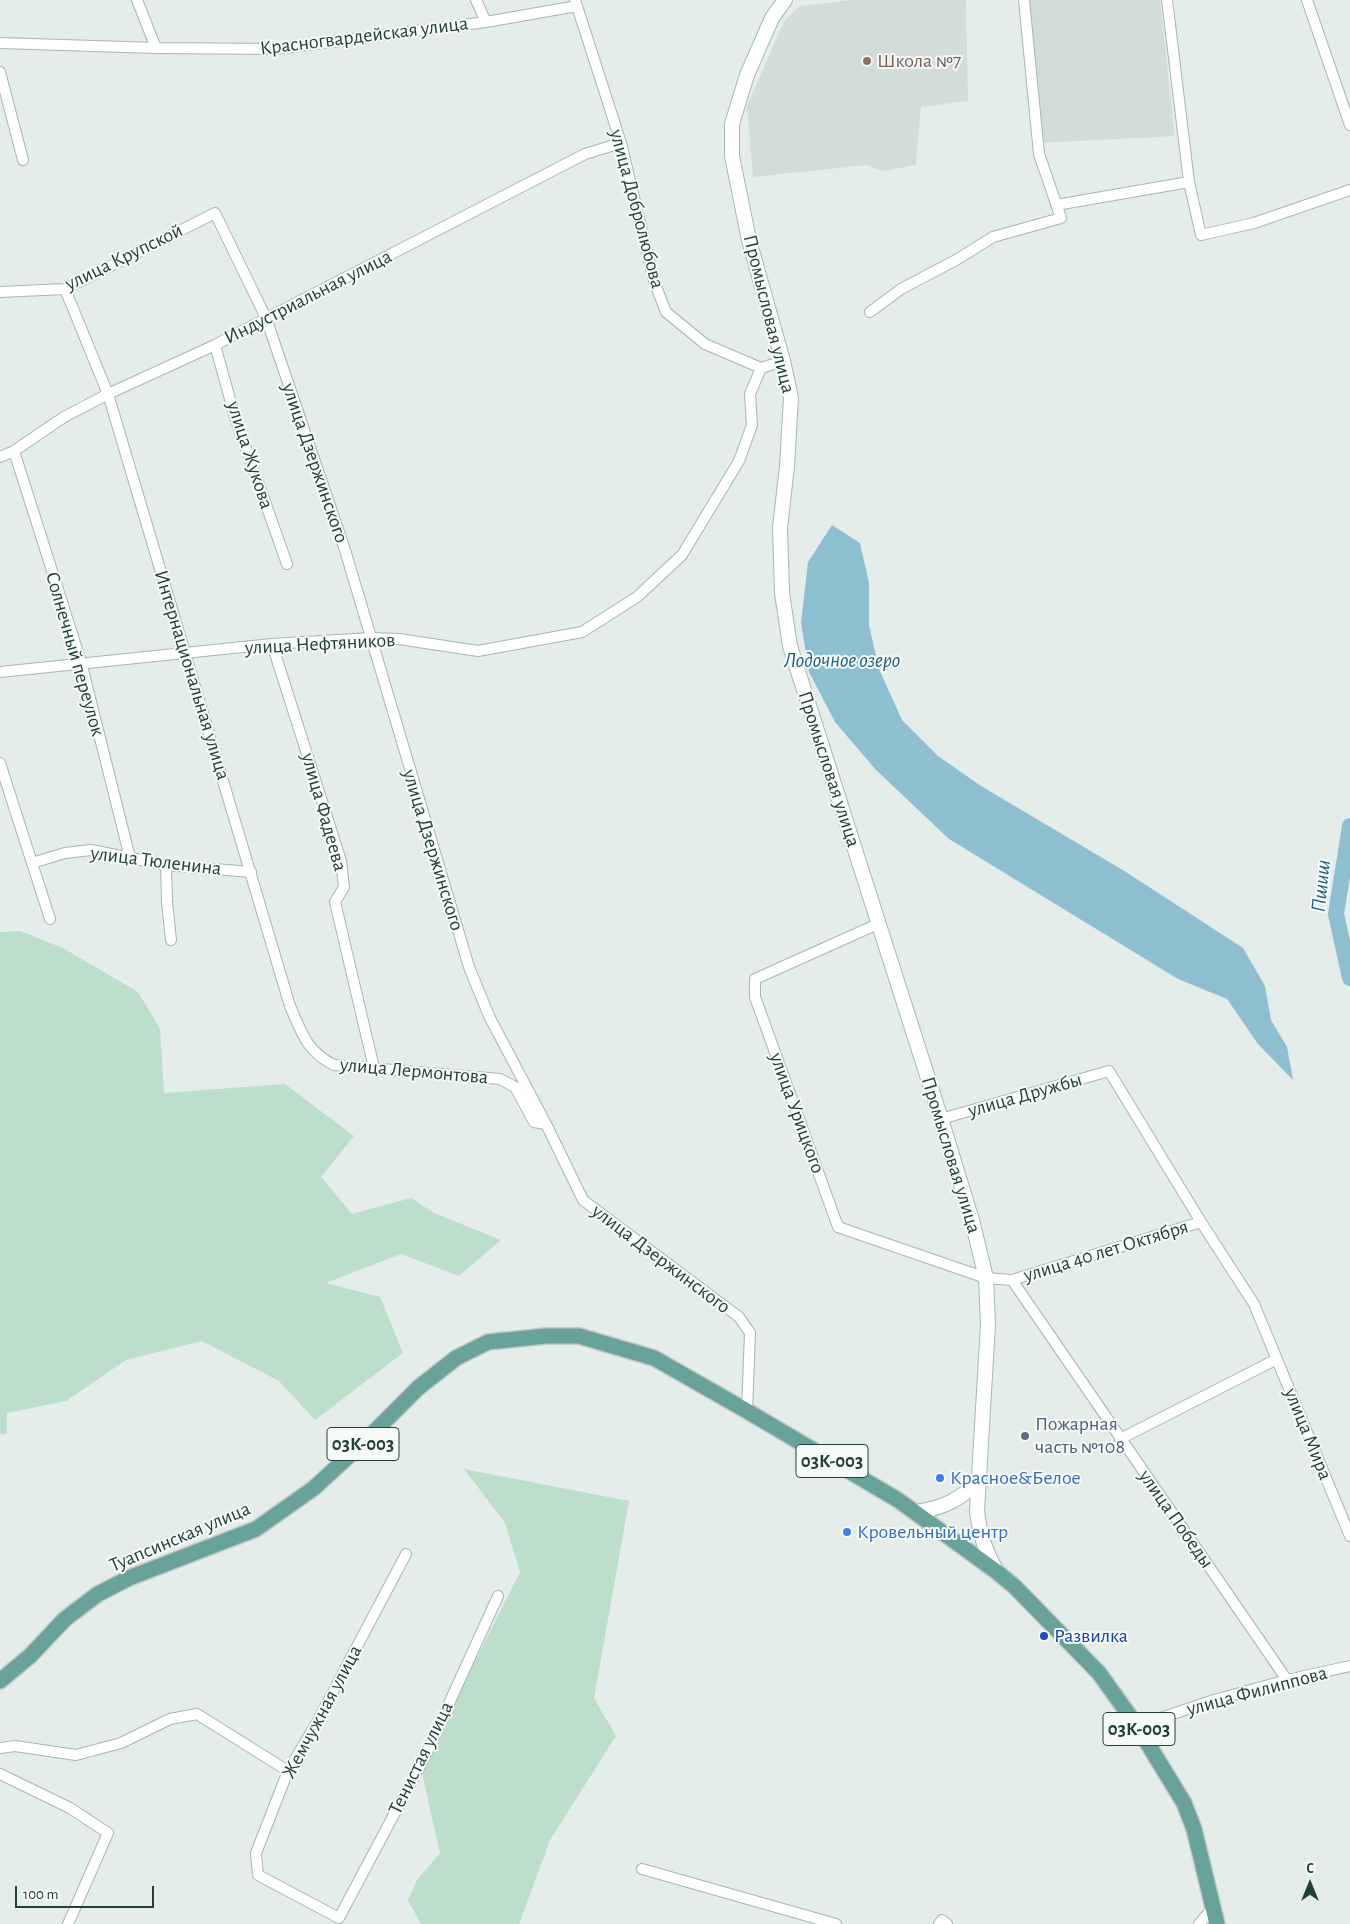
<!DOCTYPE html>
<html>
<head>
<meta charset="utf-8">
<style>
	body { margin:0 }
	#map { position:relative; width:1350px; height:1924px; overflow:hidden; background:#e4edea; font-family:"Alegreya Sans",sans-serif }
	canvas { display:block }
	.north { position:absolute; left:1285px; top:1859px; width:50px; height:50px; -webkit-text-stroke:4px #f5faf8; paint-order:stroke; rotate:0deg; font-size:14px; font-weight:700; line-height:20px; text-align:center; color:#233f3b }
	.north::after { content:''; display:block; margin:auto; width:18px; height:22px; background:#233f3b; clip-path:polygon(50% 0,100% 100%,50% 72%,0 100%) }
	.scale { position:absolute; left:15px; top:1886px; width:139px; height:22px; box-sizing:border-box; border:2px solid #233f3b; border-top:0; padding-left:6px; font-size:15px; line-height:18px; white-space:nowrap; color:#233f3b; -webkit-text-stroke:4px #f5faf8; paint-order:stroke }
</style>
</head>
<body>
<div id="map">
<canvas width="1350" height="1924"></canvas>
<div class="north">С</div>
<div class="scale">100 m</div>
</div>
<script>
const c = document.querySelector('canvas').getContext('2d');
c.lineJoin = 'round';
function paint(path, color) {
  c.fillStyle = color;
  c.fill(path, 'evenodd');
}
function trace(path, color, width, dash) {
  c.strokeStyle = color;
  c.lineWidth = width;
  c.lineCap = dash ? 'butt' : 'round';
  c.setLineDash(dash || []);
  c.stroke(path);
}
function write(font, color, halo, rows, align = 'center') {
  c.font = font + ' "Alegreya Sans",sans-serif';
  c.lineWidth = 4;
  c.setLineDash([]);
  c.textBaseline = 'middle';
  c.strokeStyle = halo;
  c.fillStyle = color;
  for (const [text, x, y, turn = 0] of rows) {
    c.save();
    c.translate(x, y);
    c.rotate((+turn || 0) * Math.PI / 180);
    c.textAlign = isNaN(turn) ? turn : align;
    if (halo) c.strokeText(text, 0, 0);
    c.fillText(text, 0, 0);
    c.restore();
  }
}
paint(new Path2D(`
	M 851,0 L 966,0 L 968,101 L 921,107 L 916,165 L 882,171 L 867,165 L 753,177 L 747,106 L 784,21 L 800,6 Z
	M 1026,0 L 1160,0 L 1175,136 L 1040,143 Z`), '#d2ddda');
paint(new Path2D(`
	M 20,931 L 63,948 L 138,992 L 160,1029 L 164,1093 L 285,1084 L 354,1136 L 321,1177 L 352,1214 L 411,1198 L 434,1213 L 501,1240 L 459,1276 L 401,1254 L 326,1283 L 380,1297 L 403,1353 L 315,1420 L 279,1381 L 202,1341 L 126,1360 L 66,1401 L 7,1413 L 7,1434 L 0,1434 L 0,932 Z
	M 464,1469 L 629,1501 L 594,1698 L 616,1736 L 550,1840 L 519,1924 L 421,1924 L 408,1900 L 417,1880 L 440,1853 L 421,1769 L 520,1572 L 505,1523 Z`), '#bddeca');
paint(new Path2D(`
	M 832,525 L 860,543 L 869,583 L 869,625 L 879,669 L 902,720 L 938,756 L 981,786 L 1126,872 L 1243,948 L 1265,986 L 1271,1020 L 1287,1047 L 1293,1080 L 1258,1044 L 1227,999 L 1178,979 L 949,839 L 876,770 L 835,722 L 809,672 L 801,623 L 808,562 Z`), '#8dbfd1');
trace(new Path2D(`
	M 1350,826 L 1336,914 L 1350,978`), '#8dbfd1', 16);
const minor = new Path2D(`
	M 137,0 L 156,48
	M 476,0 L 486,22
	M 575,0 L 621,143 L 654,281 L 666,312 L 705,344 L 761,368
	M 1167,0 L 1189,182 L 1201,235 L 1254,223 L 1350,190
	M 1307,0 L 1350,125
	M 0,43 L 156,48 L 276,49 L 486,22 L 577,6
	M 0,72 L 23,160
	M 1056,205 L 1189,182
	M 65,289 L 108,394 L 290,1006 C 302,1033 306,1051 334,1065 L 500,1079 L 515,1087 L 534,1122 L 546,1124
	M 0,292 L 65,289 L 215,213 L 266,318 L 345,550 L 469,967 L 489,1016 L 546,1124 L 583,1200 L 739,1317 L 750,1333 L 747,1411
	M 870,312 L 901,289 L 956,260 L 993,237 L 1061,218 L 1039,154 L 1024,0
	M 215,345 L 235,417 L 287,564
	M 14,451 L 81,662 L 130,858
	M 0,457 L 14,451 L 64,417 L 108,394 L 215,345 L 585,154 L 621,143
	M 272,644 L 341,861 L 344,887 L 335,902 L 374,1068
	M 0,672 L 272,644 L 370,638 L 399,639 L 478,651 L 582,632 L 637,597 L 682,555 L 739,461 L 752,425 L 750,394 L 761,368 L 783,361
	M 0,763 L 50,919
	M 32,863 L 65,853 L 91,850 L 166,865 L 251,872
	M 166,865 L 167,902 L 171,940
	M 880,923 L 755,979 L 755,997 L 838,1227 L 986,1278 L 1012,1280 L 1287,1680
	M 941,1119 L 1109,1071 L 1201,1222 L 1254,1304 L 1350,1536
	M 1012,1280 L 1201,1222
	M 1120,1439 L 1277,1359
	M 406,1554 L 316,1724 L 288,1771 L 256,1853 L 258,1875 L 339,1918 L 425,1756 L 498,1596
	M 1137,1726 L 1214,1700 L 1287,1680 L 1350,1666
	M 0,1748 L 15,1746 L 76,1755 L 121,1743 L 170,1719 L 197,1714 L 288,1771
	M 0,1774 L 70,1808 L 108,1833 L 68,1924
	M 642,1869 L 836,1924
	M 939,1924 L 942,1920 L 947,1924
	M 1199,1924 L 1213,1908`);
const secondary = new Path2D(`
	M 785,0 L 772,18 L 747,75 L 732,124 L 732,156 L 749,240 L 783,361 L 791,398 L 787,466 L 780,528 L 782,593 L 790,646 L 941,1119 L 972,1220 L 986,1278 L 988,1324 L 977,1511 C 980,1536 985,1550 997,1572
	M 916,1512 C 942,1508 961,1500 979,1480`);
const primary = new Path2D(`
	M 0,1681 L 30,1656 L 65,1619 L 98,1594 L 129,1578 L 256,1529 L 314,1488 L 364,1442 L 418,1388 L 456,1358 L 488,1342 L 546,1336 L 579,1336 L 654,1358 L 747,1411 L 898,1500 L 997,1572 L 1015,1587 L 1099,1673 L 1137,1726 L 1184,1803 L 1194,1829 L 1217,1924`);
trace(minor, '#a6b5b2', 12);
trace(secondary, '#a2b9b4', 16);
trace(primary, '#c1c9c8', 18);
trace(minor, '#fff', 10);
trace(secondary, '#fff', 14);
trace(primary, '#69a29b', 15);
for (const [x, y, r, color] of [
	[867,61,5,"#8d6e63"],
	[1025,1436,5,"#5c6f8a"],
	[940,1478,5,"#3f7fe0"],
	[847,1532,5,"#3f7fe0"],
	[1044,1636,5,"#1a4fb4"]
]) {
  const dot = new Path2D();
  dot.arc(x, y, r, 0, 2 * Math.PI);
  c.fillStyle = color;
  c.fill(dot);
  trace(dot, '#f5faf8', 2);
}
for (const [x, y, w] of [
	[363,1444,72],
	[832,1461,72],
	[1139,1729,72]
]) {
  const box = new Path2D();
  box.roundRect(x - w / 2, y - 16.5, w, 33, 4);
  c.fillStyle = '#f5faf8';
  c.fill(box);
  trace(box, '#233f3b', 1);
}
write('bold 19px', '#233f3b', null, [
	["03К-003",363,1444],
	["03К-003",832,1461],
	["03К-003",1139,1729]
]);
write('20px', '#233f3b', '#f5faf8', [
	["Красногвардейская улица",364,36,-7],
	["улица Добролюбова",637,209,75],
	["улица Крупской",124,257,-26],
	["Индустриальная улица",308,297,-27],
	["Промысловая улица",769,314,76],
	["улица Жукова",250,455,72],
	["улица Дзержинского",315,463,71],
	["улица Нефтяников",320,644,-3],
	["Солнечный переулок",75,654,74],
	["Интернациональная улица",192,675,73],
	["Промысловая улица",829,769,72],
	["улица Фадеева",324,812,74],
	["улица Дзержинского",433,850,73],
	["улица Тюленина",156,861,7],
	["улица Лермонтова",414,1071,5],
	["улица Дружбы",1025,1095,-16],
	["улица Урицкого",797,1113,70],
	["Промысловая улица",951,1155,73],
	["улица 40 лет Октября",1106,1251,-17],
	["улица Дзержинского",661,1259,37],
	["улица Мира",1308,1434,68],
	["улица Победы",1176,1519,55],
	["Туапсинская улица",180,1537,-23],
	["улица Филиппова",1257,1691,-15],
	["Жемчужная улица",322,1712,-62],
	["Тенистая улица",421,1758,-64]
]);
write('20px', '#785e54', '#f5faf8', [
	["Школа №7",877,61]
], 'left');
write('20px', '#4e5e75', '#f5faf8', [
	["Пожарная",1035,1424],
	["часть №108",1035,1447]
], 'left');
write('20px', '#366cbe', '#f5faf8', [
	["Красное&Белое",950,1478],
	["Кровельный центр",857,1532]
], 'left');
write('20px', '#164399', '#f5faf8', [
	["Развилка",1054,1636]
], 'left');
write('italic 21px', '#1e607b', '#f5faf8', [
	["Лодочное озеро",842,661],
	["Пшиш",1321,886,-84]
]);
</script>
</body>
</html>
